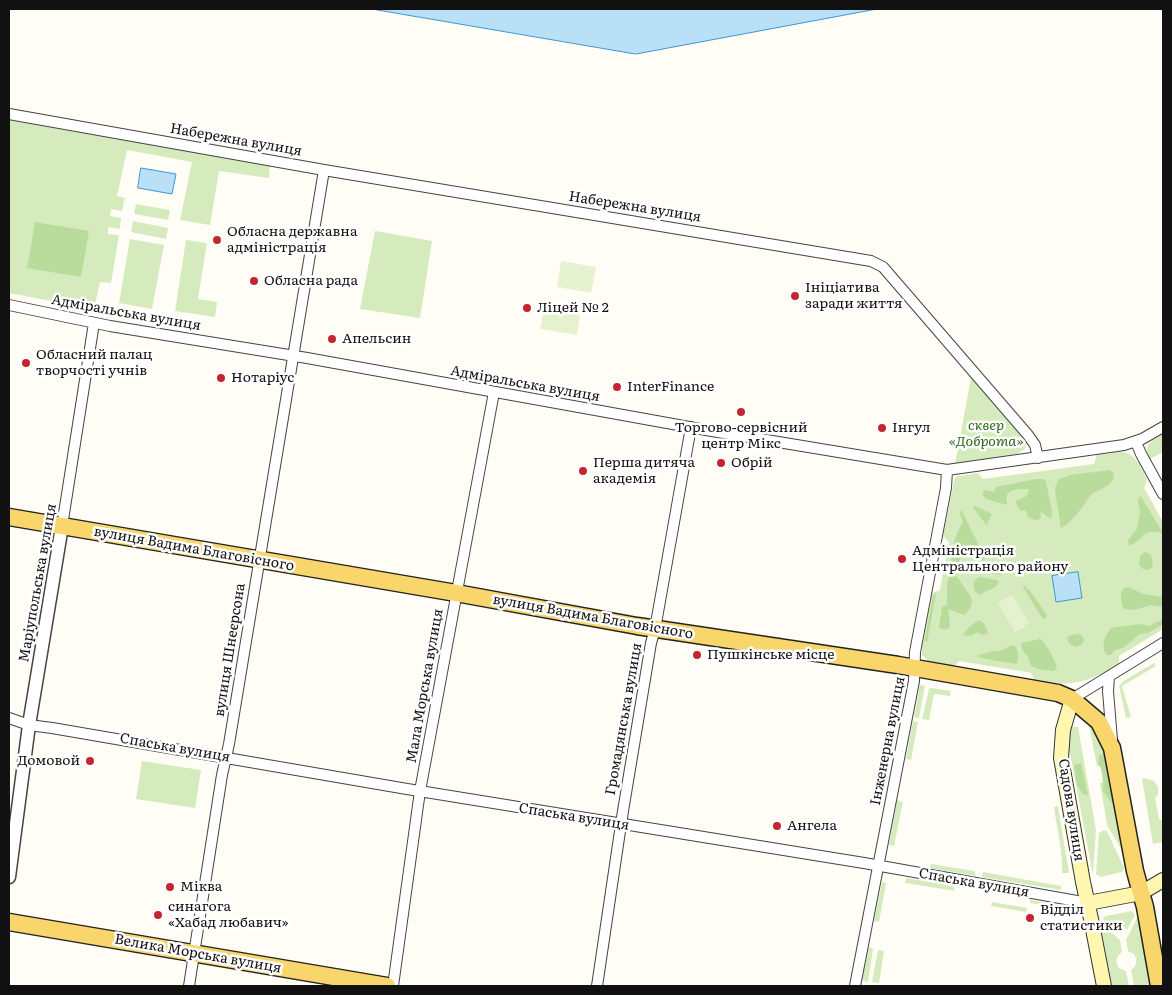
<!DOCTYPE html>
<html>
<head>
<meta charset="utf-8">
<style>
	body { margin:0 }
	#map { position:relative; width:1172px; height:995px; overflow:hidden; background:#fffdf5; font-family:Literata,serif }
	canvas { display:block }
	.frame { position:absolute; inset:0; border:10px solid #111; pointer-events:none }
</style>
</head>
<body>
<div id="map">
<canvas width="1172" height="995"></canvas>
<div class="frame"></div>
</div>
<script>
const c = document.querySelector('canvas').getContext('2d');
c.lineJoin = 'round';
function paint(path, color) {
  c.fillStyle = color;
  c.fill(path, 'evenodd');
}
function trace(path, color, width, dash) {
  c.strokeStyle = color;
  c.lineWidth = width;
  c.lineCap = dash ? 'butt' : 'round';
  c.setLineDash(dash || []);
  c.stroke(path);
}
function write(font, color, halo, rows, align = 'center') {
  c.font = font + ' Literata,serif';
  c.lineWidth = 5;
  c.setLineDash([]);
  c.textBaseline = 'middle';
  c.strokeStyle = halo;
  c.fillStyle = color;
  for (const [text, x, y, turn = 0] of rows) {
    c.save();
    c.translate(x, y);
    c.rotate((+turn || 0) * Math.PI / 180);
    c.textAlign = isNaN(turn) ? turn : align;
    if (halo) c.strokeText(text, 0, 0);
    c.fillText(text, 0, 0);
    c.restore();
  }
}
paint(new Path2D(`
	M 9,120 L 270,166 L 269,178 L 219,171 L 210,225 L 180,220 L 192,162 L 127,150 L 117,196 L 125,198 L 122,211 L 111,209 L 110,216 L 121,218 L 120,229 L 108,227 L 108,234 L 119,235 L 111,283 L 100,282 L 94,309 L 9,293 Z
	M 136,204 L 170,210 L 168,220 L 134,214 Z
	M 133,221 L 168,228 L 166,239 L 131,232 Z
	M 375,231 L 432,241 L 420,318 L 360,309 Z
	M 130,239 L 164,245 L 152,309 L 119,303 Z
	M 186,240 L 207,243 L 198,299 L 217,302 L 215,317 L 175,311 Z
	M 971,378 L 1023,437 L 1026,445 L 1025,449 L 1017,454 L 955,464 Z
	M 1163,434 L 1163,452 L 1150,459 C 1142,446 1152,440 1163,434 Z
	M 1120,452 C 1136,452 1141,468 1147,479 L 1144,488 L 1163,522 L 1163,629 L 1119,656 L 1119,665 C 1084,683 1073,687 1034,681 L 1032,673 L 959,661 L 953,667 L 930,663 L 922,655 L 922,645 L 932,593 L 940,590 L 949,542 L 943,536 L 955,477 L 978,473 L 983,479 L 1094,464 L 1097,455 Z
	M 1154,663 L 1156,666 L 1122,686 L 1131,717 L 1126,718 L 1119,686 L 1125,680 Z
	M 920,685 L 925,686 L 919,718 L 914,717 Z
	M 931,688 L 951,691 L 950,696 L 934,694 L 929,720 L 922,719 L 929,689 Z
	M 913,721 L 918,722 L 911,760 L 906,759 Z
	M 1089,725 L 1093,726 L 1104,746 L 1123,852 L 1107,825 L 1100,783 L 1103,782 L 1100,766 L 1097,766 Z
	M 1071,727 L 1078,727 L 1096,830 L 1093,875 L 1069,748 Z
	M 142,761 L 201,770 L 195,808 L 136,799 Z
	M 1145,778 L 1154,781 L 1158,787 L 1158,794 L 1155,798 L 1159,819 L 1163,821 L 1163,842 L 1153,844 L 1142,779 Z
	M 897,800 L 903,802 L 894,846 L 889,845 Z
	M 1058,806 L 1069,873 L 1062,873 C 1063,852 1057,829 1054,807 Z
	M 1104,830 L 1107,831 L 1124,868 L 1122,872 L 1101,877 L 1096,874 L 1099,833 Z
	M 931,864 L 974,871 L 976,876 L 930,868 Z
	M 983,872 L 1061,886 L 1061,890 L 982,877 Z
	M 906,878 L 953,886 L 955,891 L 905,883 Z
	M 882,882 L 886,883 L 879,922 L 874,921 Z
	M 1030,900 L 1074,907 L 1073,911 L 1030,903 Z
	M 992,902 L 1027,908 L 1026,912 L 991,906 Z
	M 1132,911 L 1135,915 L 1127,930 L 1124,927 L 1120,927 L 1116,932 L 1103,920 L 1105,916 Z
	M 1138,916 L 1151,986 L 1134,986 L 1131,970 C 1137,966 1138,960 1134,954 L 1128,951 L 1126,940 Z
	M 1100,922 L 1120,940 L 1122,952 C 1116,956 1115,962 1119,968 L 1126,971 L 1129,986 L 1112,986 Z
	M 869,947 L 873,949 L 868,982 L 862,980 Z
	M 878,950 L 884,951 L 879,983 L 872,982 Z`), '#d5ebbd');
paint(new Path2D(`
	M 35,222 L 89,231 L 81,277 L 27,268 Z
	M 1109,470 L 1114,473 C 1114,488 1098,488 1090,496 C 1087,499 1086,503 1083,506 C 1078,513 1069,524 1061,528 L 1055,491 L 1056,485 L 1059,479 L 1071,475 Z
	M 1036,479 L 1044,479 L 1046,481 L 1052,512 L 1051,519 L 1040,511 L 1041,517 L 1039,520 L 1035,520 L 1028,517 L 1026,510 L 1021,511 L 1017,506 L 1016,501 L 1027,496 L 1029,489 C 1023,489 1010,488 1007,495 C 1006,498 1007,501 1007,505 L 986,499 L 982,494 L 985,490 L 994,492 L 996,487 Z
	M 1140,495 L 1163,533 C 1139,528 1148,538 1129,546 L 1128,540 L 1137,529 L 1140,512 L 1138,501 Z
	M 973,505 L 992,514 L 987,524 L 988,527 L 974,509 Z
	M 961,509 L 985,558 L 983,561 L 976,557 L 962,555 L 957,566 L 953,567 L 951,566 C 951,550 955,534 963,522 L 960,515 Z
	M 1145,552 C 1152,553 1154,561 1152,567 L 1149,570 L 1143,569 L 1139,565 L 1140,556 Z
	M 994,562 L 1002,575 L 986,573 L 987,565 Z
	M 950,574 L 956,575 L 971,597 C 973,604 970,611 964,615 L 948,609 L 950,626 L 949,628 L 945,630 L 939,628 L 942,607 L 947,605 L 947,583 Z
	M 980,577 L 997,580 L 999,582 L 995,587 L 979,595 L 975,591 L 973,584 L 976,579 Z
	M 1024,585 L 1031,592 L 1047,615 L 1046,618 L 1043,619 L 1041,616 L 1023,587 Z
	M 1129,587 L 1143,594 L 1163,597 L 1163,607 L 1150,605 L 1135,610 L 1124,609 C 1121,603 1119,593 1124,588 Z
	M 936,594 L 927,642 L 926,642 L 925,639 L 933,596 Z
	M 1163,619 L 1163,624 L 1148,633 L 1140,634 L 1123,648 L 1115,650 L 1111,655 L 1107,655 C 1100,647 1105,636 1111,628 L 1141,624 L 1149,626 Z
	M 979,620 L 984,623 L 988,632 L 987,634 L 982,635 L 978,632 L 970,636 L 963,635 L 970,626 Z
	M 1071,635 L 1079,634 L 1082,636 L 1084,640 L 1082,644 L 1076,647 L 1069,644 L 1067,637 Z
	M 1040,639 C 1046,643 1055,660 1057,667 L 1054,671 L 1042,670 L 1031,666 L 1028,657 L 1022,650 L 1021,643 Z
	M 1012,645 L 1016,647 C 1018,652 1020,660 1016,664 L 986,659 L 976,656 L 993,651 L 1000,651 Z
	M 1103,754 L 1105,754 L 1116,809 L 1103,791 C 1103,783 1105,770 1098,764 L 1099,756 Z
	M 1081,763 L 1088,795 L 1083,794 L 1077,785 L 1074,765 Z`), '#b9dc9c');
paint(new Path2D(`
	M 561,261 L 596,267 L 591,293 L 557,287 Z
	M 544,309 L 580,315 L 577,335 L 540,329 Z
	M 1012,595 L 1029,623 L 1024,626 L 1025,627 L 1015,632 L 998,604 L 1006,597 L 1007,598 Z`), '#e6f2cf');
const water = new Path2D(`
	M 372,9 L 877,9 L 636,54 Z
	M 141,168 L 176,174 L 172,194 L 138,188 Z
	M 1078,572 L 1082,598 L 1056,602 L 1052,576 Z`);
paint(water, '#b9e0f7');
trace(water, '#3f96cf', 1);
const minor = new Path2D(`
	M 9,114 L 324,170 L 871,261 L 883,267 L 1028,435 L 1035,445 L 1038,458
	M 9,305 L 110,326 L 307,358 L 706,430 L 947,470 L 1124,445 L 1142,439 L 1163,427
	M 1136,442 L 1141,454 L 1163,494
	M 62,526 L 94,323
	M 1109,677 L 1108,691 L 1112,740
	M 1072,699 L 1163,643
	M 9,718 L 29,725 L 52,728 L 407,789 L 864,863 L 1088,903
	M 189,986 L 222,775 L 229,744 L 324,170
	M 393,986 L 420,791 L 494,392
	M 597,986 L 623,811 L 651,643 L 655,629 L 691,427
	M 855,986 L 914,681 L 915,652 L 946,488 L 947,470`);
const tertiary = new Path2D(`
	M 9,877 L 29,725 L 62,526`);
const secondary = new Path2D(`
	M 1072,699 L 1063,730 L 1061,758 L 1083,882 L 1091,919 L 1104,986
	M 1088,903 L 1141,893 L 1163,880`);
const primary = new Path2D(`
	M 9,517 L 456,593 L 637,626 L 898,665 L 1058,693 L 1072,699 L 1099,722 L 1112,748 L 1135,871 L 1145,907 L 1159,986
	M 9,922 L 387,986`);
trace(minor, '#444', 12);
trace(tertiary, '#444', 15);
trace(secondary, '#333', 16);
trace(primary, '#222', 19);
trace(minor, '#fff', 10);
trace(tertiary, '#fff', 12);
trace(secondary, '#fff6b0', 14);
trace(primary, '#f9d66b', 16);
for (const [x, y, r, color] of [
	[217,240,5,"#c4262e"],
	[254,281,5,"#c4262e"],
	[795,296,5,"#c4262e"],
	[527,308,5,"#c4262e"],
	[332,339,5,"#c4262e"],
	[26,363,5,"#c4262e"],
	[221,378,5,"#c4262e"],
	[617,387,5,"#c4262e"],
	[741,412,5,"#c4262e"],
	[882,428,5,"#c4262e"],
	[721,463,5,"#c4262e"],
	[583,471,5,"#c4262e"],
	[902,559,5,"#c4262e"],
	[697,655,5,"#c4262e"],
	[90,761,5,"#c4262e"],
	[777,826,5,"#c4262e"],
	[170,887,5,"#c4262e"],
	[158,915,5,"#c4262e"],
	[1030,918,5,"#c4262e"]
]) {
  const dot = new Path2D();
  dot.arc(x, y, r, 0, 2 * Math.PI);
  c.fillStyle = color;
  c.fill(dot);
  trace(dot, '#fff', 2);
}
write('14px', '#111', '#fff', [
	["Набережна вулиця",236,140,10],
	["Набережна вулиця",635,207,9],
	["Адміральська вулиця",126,313,10],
	["Адміральська вулиця",525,384,10],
	["вулиця Вадима Благовісного",194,549,10],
	["Маріупольська вулиця",38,583,-80],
	["вулиця Вадима Благовісного",593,617,10],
	["вулиця Шнеєрсона",230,650,-81],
	["Мала Морська вулиця",425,686,-80],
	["Громадянська вулиця",624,719,-80],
	["Інженерна вулиця",888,741,-79],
	["Спаська вулиця",175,748,10],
	["Садова вулиця",1071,810,81],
	["Спаська вулиця",574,817,9],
	["Спаська вулиця",974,883,10],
	["Велика Морська вулиця",198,954,10]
]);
write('14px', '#111', '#fff', [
	["Обласна державна",227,232],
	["адміністрація",227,248],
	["Обласна рада",264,281],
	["Ініціатива",805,288],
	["заради життя",805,304],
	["Ліцей № 2",537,308],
	["Апельсин",342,339],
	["Обласний палац",36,355],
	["творчості учнів",36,371],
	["Нотаріус",231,378],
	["InterFinance",627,387],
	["Торгово-сервісний",741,428,"center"],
	["центр Мікс",741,444,"center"],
	["Інгул",892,428],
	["Перша дитяча",593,463],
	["академія",593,479],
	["Обрій",731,463],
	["Адміністрація",912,551],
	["Центрального району",912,567],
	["Пушкінське місце",707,655],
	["Домовой",80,761,"right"],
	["Ангела",787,826],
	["Міква",180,887],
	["синагога",168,907],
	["«Хабад любавич»",168,923],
	["Відділ",1040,910],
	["статистики",1040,926]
], 'left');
write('italic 14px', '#2f6b1f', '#fff', [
	["сквер",986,426],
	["«Доброта»",986,442]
]);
</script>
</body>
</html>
